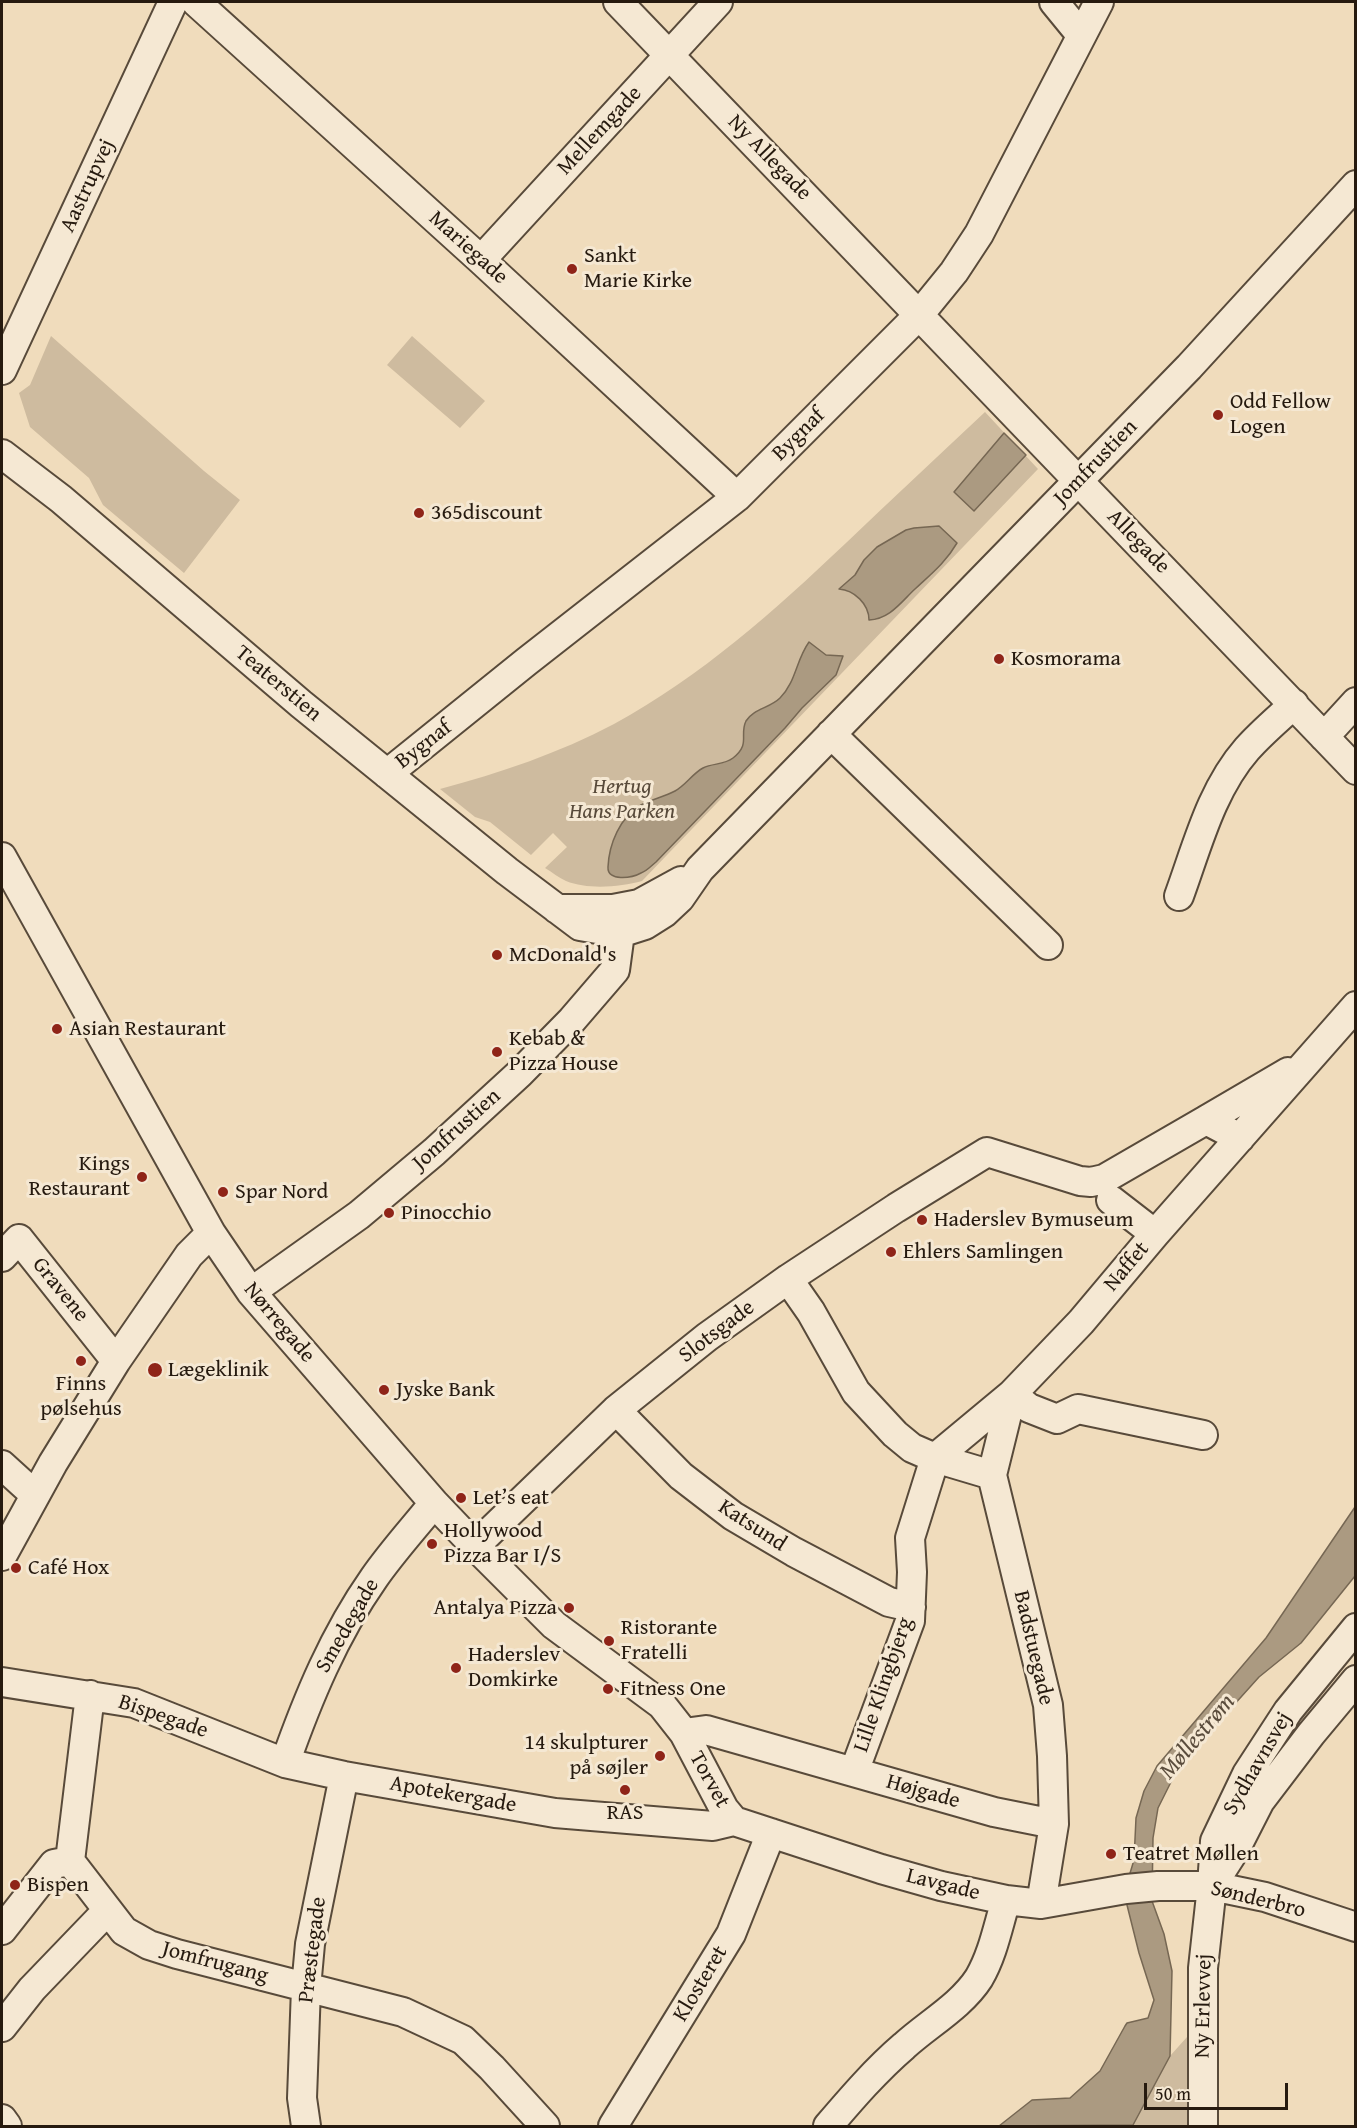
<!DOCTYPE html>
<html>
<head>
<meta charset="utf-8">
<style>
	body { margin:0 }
	#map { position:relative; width:1357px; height:2128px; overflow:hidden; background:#f0dcbc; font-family:"Gentium Book Plus",serif }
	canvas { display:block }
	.frame { position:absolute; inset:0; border:3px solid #261a0f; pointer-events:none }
	.scale { position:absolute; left:1144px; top:2083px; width:144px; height:27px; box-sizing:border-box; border:3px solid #261a0f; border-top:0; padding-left:8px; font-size:18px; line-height:21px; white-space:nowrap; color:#261a0f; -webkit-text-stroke:4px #f5e8d3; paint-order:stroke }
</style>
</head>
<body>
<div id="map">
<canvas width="1357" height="2128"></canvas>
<div class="frame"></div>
<div class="scale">50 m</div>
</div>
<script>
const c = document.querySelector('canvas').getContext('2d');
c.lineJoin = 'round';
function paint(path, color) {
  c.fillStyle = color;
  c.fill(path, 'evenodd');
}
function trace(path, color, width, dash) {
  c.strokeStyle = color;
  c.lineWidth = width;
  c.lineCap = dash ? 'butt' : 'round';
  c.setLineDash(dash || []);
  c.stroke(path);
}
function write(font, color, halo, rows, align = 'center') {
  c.font = font + ' "Gentium Book Plus",serif';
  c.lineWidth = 6;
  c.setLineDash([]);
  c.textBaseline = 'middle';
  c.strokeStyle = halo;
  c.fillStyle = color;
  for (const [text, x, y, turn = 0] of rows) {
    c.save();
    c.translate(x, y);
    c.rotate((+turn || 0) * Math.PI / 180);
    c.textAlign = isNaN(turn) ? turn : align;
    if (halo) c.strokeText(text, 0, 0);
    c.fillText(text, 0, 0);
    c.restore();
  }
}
paint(new Path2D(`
	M 51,336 L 204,471 L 240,500 L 184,573 L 103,505 L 89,478 L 30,427 L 19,393 L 30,385 Z
	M 412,336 L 485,401 L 460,428 L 387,365 Z
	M 985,412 L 1038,469 L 642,881 C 620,887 588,890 566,881 C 559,878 552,872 545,868 L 567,847 L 553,833 L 531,855 L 490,822 L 475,817 L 440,789 C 500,773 559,753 614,724 C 703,675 773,612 846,543 C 892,499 939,455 985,412 Z
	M 1187,2037 L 1187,2126 L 1132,2126 L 1170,2056 Z`), '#cebb9f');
const water = new Path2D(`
	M 1004,433 L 1026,455 L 974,511 L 954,492 Z
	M 939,526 L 957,543 C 946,562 931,574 915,589 C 901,602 890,619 869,620 C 869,604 854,590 839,589 L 855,575 L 864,560 L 877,547 L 906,530 L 914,528 Z
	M 809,642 L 826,655 L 843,656 L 836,675 L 802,708 L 785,728 L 656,862 C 651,866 647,871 641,873 C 632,878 607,882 608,867 C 609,844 620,817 641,805 C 652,799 664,797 675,791 C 686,785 692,774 703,768 C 713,763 724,765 733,758 C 751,744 739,735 746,721 C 753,709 770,708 780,698 C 796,682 796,660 809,642 Z
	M 1355,1507 L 1355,1576 L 1301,1643 L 1259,1677 L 1179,1766 L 1158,1808 L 1153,1838 L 1152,1901 L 1164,1934 L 1172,1971 L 1170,2056 L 1133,2125 L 999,2126 L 1032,2100 L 1070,2098 L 1100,2071 L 1125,2026 L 1127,2023 L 1148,2018 L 1154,2000 L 1139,1953 L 1124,1893 L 1134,1860 L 1136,1818 L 1144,1791 L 1157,1766 L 1266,1638 Z`);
paint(water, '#ab9a81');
trace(water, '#766753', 1.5);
const minor = new Path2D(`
	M 196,2 L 481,260 L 737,497
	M 618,2 L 1356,770
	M 1054,2 L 1081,35
	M 481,260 L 718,2
	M 2,370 L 173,2
	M 2,454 L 61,499 L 301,704 L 507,871 L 580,926 L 620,933 L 645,925 L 664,913 L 680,898 L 700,869 L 1189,367 L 1356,185
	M 831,734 L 1048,945
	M 1324,737 L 1356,702
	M 387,774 L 526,662 L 737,497 L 919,315 L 954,272 L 979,234 L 1099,2
	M 2,857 L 211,1233 L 251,1292 L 434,1503 L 475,1546 L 554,1625 L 662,1705 L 684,1733 L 724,1809 L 734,1821
	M 1179,896 C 1197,847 1211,790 1247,749 C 1261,733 1278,719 1294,704
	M 557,909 L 613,909 L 639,904 L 681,881
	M 1206,1120 L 1288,1072
	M 1111,1200 L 1155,1234
	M 2,1257 L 19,1239 L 116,1361
	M 788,1279 L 811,1312 L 856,1392 L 895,1434 L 912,1448 L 935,1458 L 992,1475 L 1012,1394 L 1081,1322 L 1155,1234 L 1356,1006
	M 251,1292 L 359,1215 L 434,1152 L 519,1074 L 572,1020 L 615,970 L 620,933
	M 616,1410 L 681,1476 L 733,1516 L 794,1552 L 889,1602 L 911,1607
	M 935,1458 L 1012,1394 L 1029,1408 L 1057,1419 L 1078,1409 L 1203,1435
	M 2,1465 L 35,1495
	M 992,1475 L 1048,1705 L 1052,1756 L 1054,1824 L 1041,1904
	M 475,1546 L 616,1410 L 707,1337 L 788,1279 L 896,1208 L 987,1152 L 1080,1181 L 1091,1182 L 1104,1179 L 1206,1120 L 1240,1138
	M 2,1556 L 53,1463 L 116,1361 L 189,1255 L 211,1233
	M 2,1682 L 134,1703 L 285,1763 L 344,1776 L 555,1813 L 713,1826 L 734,1821
	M 90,1695 L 70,1861 L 124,1931 L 149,1945 L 177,1954 L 403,2012 L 463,2040 L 492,2068 L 545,2126
	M 684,1733 L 706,1730 L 994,1812 L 1054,1824
	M 285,1763 C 308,1698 334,1635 374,1578 C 392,1552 414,1528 434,1503
	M 854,1772 L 910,1621 L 912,1572 L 910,1538 L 935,1458
	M 734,1821 L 881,1869 L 941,1886 L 1006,1900 L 1041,1904 L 1126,1889 L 1158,1886 L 1212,1886 L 1265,1897 L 1356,1927
	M 1213,1884 L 1236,1848 L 1260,1801 L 1311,1734 L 1356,1680
	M 2,1930 L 54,1864 L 70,1861
	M 2,2027 L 32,1989 L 107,1911
	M 2,2119 L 7,2126
	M 306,2126 L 302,2098 L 306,1988 L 310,1944 L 344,1776
	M 613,2126 L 731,1934 L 771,1833
	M 828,2126 C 852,2098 876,2070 904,2046 C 928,2024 961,2006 979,1978 C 993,1954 998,1926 1006,1900
	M 1203,2126 L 1203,1968 L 1212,1886 L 1215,1841 L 1247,1774 L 1288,1711 L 1356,1628`);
trace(minor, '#584a3a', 32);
trace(minor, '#f5e8d3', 28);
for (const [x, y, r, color] of [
	[572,269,6,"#8f2418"],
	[1218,415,6,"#8f2418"],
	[419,513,6,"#8f2418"],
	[999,659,6,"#8f2418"],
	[497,955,6,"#8f2418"],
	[57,1029,6,"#8f2418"],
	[497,1052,6,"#8f2418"],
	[142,1177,6,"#8f2418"],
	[223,1192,6,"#8f2418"],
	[389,1213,6,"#8f2418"],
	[922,1220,6,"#8f2418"],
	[891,1252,6,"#8f2418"],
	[81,1361,6,"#8f2418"],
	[155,1370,8,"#8f2418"],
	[384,1390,6,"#8f2418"],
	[461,1498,6,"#8f2418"],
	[432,1544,6,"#8f2418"],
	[16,1568,6,"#8f2418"],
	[569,1608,6,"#8f2418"],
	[609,1641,6,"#8f2418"],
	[456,1668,6,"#8f2418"],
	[608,1689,6,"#8f2418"],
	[660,1756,6,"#8f2418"],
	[625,1790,6,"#8f2418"],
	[1111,1854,6,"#8f2418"],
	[15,1885,6,"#8f2418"]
]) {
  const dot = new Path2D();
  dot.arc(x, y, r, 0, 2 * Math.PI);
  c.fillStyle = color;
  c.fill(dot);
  trace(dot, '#f5e8d3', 2);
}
write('22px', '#261a0f', '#f5e8d3', [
	["Mellemgade",600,131,-47],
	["Ny Allegade",769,158,46],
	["Aastrupvej",88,186,-65],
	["Mariegade",468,248,42],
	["Bygnaf",799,435,-45],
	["Jomfrustien",1096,463,-46],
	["Allegade",1138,542,46],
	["Teaterstien",278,684,40],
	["Bygnaf",424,745,-38],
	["Jomfrustien",457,1130,-42],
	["Naffet",1127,1267,-50],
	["Gravene",60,1290,51],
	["Nørregade",279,1323,50],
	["Slotsgade",717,1332,-37],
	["Katsund",752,1526,33],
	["Smedegade",348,1626,-60],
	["Badstuegade",1033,1648,77],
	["Lille Klingbjerg",884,1685,-71],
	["Bispegade",163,1717,19],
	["Sydhavnsvej",1258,1764,-60],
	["Torvet",709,1780,61],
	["Højgade",923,1792,16],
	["Apotekergade",453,1795,10],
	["Lavgade",943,1885,14],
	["Sønderbro",1258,1900,14],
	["Præstegade",313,1950,-83],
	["Jomfrugang",215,1963,15],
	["Klosteret",701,1984,-59],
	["Ny Erlevvej",1204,2006,-89]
]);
write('22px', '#261a0f', '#f5e8d3', [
	["Sankt",584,256],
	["Marie Kirke",584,281],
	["Odd Fellow",1230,402],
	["Logen",1230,427],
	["365discount",431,513],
	["Kosmorama",1011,659],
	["McDonald's",509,955],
	["Asian Restaurant",69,1029],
	["Kebab &",509,1039],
	["Pizza House",509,1064],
	["Kings",130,1164,"right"],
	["Restaurant",130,1189,"right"],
	["Spar Nord",235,1192],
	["Pinocchio",401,1213],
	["Haderslev Bymuseum",934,1220],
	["Ehlers Samlingen",903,1252],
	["Lægeklinik",168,1370],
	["Finns",81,1384,"center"],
	["pølsehus",81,1409,"center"],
	["Jyske Bank",396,1390],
	["Let’s eat",473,1498],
	["Hollywood",444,1531],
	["Pizza Bar I/S",444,1556],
	["Café Hox",28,1568],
	["Antalya Pizza",557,1608,"right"],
	["Ristorante",621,1628],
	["Fratelli",621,1653],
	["Haderslev",468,1655],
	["Domkirke",468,1680],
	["Fitness One",620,1689],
	["14 skulpturer",648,1743,"right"],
	["på søjler",648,1768,"right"],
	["RAS",625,1813,"center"],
	["Teatret Møllen",1123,1854],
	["Bispen",27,1885]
], 'left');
write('italic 22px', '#584a3a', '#f5e8d3', [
	["Hertug",622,787],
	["Hans Parken",622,812]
]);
write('italic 24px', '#5b4d3d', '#f5e8d3', [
	["Møllestrøm",1198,1737,-50]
]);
</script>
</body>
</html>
